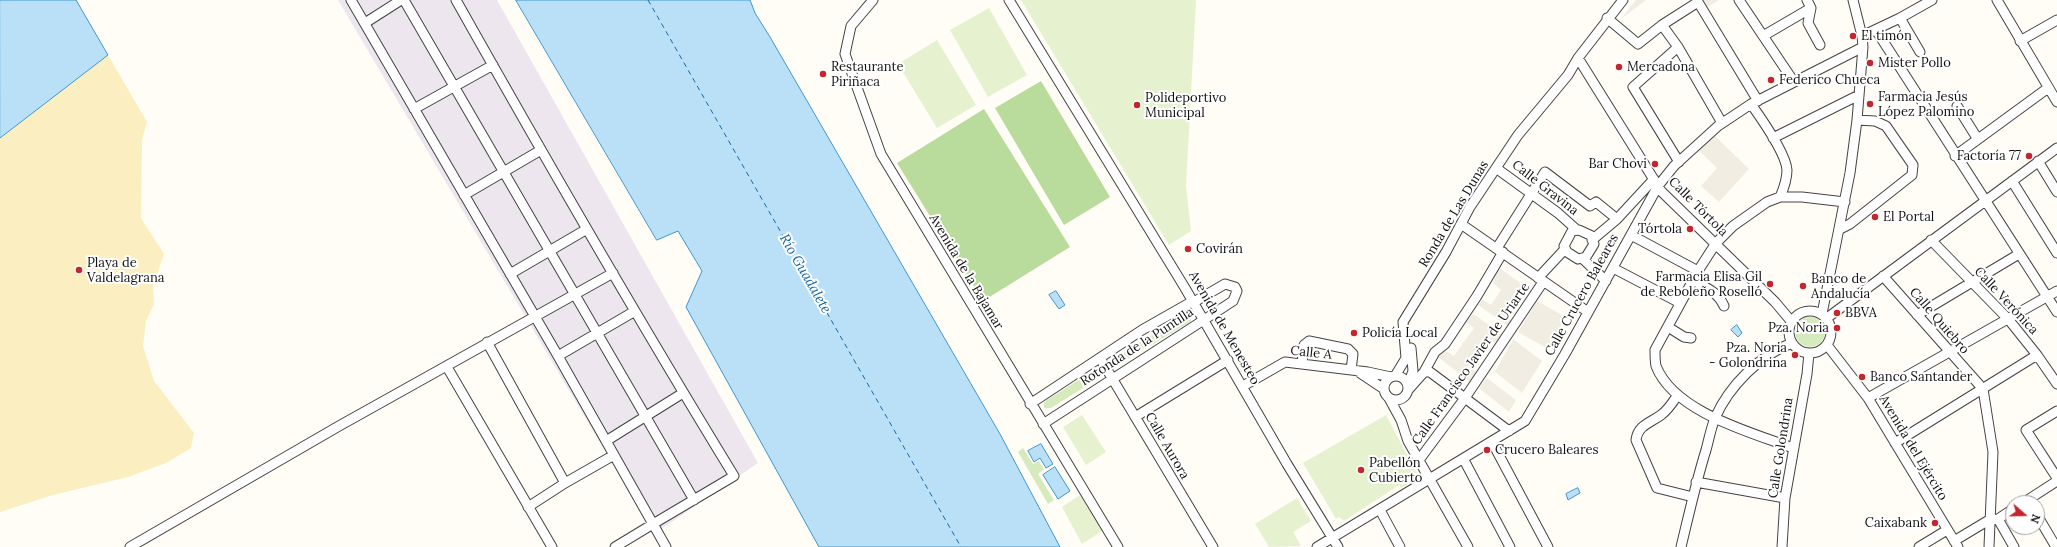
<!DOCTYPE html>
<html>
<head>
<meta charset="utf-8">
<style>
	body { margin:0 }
	#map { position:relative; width:2057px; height:547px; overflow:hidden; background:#fffdf5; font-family:Lora,serif }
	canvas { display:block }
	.north { position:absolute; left:2005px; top:495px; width:40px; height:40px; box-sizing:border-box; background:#fff; border:1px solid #a0a0a0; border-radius:50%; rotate:110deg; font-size:11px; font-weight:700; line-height:16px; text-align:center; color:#111 }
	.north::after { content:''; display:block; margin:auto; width:14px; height:18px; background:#c4262e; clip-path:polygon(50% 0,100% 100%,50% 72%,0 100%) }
</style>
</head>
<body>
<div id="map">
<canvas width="2057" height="547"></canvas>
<div class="north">N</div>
</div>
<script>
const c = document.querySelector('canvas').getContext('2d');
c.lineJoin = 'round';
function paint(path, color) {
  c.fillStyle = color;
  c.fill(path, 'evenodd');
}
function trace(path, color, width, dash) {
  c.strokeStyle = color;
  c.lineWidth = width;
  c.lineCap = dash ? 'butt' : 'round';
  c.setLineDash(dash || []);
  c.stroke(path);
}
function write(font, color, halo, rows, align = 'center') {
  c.font = font + ' Lora,serif';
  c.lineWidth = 4;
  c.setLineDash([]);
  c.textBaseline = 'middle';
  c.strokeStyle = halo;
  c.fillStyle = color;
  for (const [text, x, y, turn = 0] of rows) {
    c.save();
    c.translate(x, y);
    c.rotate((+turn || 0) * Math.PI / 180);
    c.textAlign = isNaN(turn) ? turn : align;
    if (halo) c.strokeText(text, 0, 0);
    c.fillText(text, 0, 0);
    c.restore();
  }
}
paint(new Path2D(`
	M 338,0 L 497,0 L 758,463 L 654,534 Z`), '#eee6ef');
paint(new Path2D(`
	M 1187,314 L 1191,321 L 1150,346 L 1146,339 Z
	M1795 332a15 15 0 1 1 30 0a15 15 0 1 1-30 0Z
	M 1142,341 L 1146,347 L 1120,364 L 1114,363 L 1114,359 Z
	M 1091,372 L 1094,373 L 1097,377 L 1094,381 L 1051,408 L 1044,408 L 1044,403 L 1047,400 Z
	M 1023,448 L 1033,464 L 1039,461 L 1044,469 L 1038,474 L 1054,500 L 1048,504 L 1018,452 Z`), '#d5ebbd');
paint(new Path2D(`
	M 1041,81 L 1110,197 L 1064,225 L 995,108 Z
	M 984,109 L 1070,247 L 983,301 L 897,163 Z`), '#b9dc9c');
paint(new Path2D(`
	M 108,55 L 147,122 L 142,140 L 141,218 L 164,254 L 153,286 L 154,304 L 146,321 L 143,346 L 154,381 L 194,433 L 191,448 L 166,463 L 128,477 L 53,495 L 0,512 L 0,138 Z`), '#fbeec1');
paint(new Path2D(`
	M 1021,0 L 1196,0 L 1186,186 L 1191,231 L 1169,245 Z
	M 989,8 L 1027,75 L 988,97 L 950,30 Z
	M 937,40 L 976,105 L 937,128 L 898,64 Z
	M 1082,415 L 1106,452 L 1086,465 L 1063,427 Z
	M 1386,415 L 1419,477 L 1401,488 L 1399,485 L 1344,521 L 1339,517 L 1336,519 L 1303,463 Z
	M 1080,495 L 1102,531 L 1082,544 L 1062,507 Z
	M 1297,498 L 1311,521 L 1293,532 L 1301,546 L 1269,547 L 1255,524 Z`), '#e6f2cf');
paint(new Path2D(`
	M 1636,0 L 1646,0 L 1621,19 Z
	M 1697,0 L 1719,0 L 1703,10 Z
	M 1711,132 L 1749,169 L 1719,202 L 1701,186 L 1717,168 L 1695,147 Z
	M 1498,267 L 1523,285 L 1503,315 L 1511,320 L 1508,326 L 1478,305 L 1483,300 L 1491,305 L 1501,290 L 1493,283 Z
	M 1537,301 L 1566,317 L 1548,349 L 1518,332 Z
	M 1473,314 L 1502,334 L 1496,343 L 1488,337 L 1468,366 L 1476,372 L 1470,382 L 1437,356 L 1446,351 L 1454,356 L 1474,328 L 1466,322 Z
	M 1513,339 L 1542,361 L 1522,393 L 1495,372 Z
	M 1487,378 L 1516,400 L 1509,412 L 1479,388 Z`), '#f1ede2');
const water = new Path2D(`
	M 0,0 L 76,0 L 108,55 L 0,138 Z
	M 516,0 L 750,0 L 755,13 L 770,37 L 1000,434 L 1060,547 L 819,547 L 686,307 L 702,271 L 678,231 L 657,240 Z
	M 1056,291 L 1065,305 L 1059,309 L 1049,295 Z
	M 1737,325 L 1742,333 L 1738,337 L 1731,330 Z
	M 1041,444 L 1053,464 L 1046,468 L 1040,458 L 1034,462 L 1028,451 Z
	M 1055,467 L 1070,491 L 1058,499 L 1043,475 Z
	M 1578,488 L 1580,493 L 1568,500 L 1566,494 Z`);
paint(water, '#b9e0f7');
trace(water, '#3f96cf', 1);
trace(new Path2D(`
	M 648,0 L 961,547`), '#1768a6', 1, [5, 4]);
const minor = new Path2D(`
	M 351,0 L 558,356 L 653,524 L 734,476 C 638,319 546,160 456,0
	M 404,0 L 694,500
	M 873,0 L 851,26 L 845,54 L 881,154 L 1118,547
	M 1009,0 L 1185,288 L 1287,464 L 1338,547
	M 1739,0 L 1794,82
	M 1807,0 L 1811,8 L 1808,23 L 1820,45
	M 1997,0 L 2057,102
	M 1607,18 L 1638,44 L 1662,25 L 1698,2 L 1758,101
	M 1900,18 L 1920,52
	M 365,23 L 401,0
	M 1662,25 L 1678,47
	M 1876,30 L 2057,312
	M 1763,36 L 1811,8
	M 1862,36 L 1900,18 L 1932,0
	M 2020,41 L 2057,20
	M 1578,58 L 1661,191 L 1775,302 L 1791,321
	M 1751,104 C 1761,118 1786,154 1787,170 C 1787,180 1784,188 1780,197
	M 1957,106 L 1977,138
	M 414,109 L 493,65
	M 1773,138 L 1859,95
	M 1955,156 L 2048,88
	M 2038,161 L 2057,192
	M 1679,162 L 1633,87 L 1678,47 L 1722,123
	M 1496,168 L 1558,213 L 1577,230
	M 2012,181 L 2057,253
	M 464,195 L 541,150
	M 1461,224 L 1588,312
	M 1840,229 L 1850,224 L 1912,175 L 1913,165 L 1886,126 L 1875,121 L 1857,120
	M 1579,230 L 1592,236 L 1594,244 L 1586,257 L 1578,259 L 1567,252 L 1564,246 L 1572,231 Z
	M 1631,235 L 1698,271
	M 1592,240 L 1617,219 L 1654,179
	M 1931,240 L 2009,320 L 2037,355 L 2057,384
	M 1497,248 L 1545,172 L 1590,206 L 1596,202 L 1617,219
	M 1582,258 L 1606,281
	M 1613,268 L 1680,303
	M 510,274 L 587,229
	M 1883,276 L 1983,389 L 1993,452 L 1989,547
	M 1538,278 L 1565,249
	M 1693,280 C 1705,287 1718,292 1724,306
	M1789 332a21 21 0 1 1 42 0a21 21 0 1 1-42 0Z
	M 1822,314 L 1850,173 L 1857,120 L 1863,47 L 1862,36 L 1853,0
	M 1917,315 L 2019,254
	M 1827,318 L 2057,148
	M 1668,327 L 1684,337 L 1691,338
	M 487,342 L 565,483 L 614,455
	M 1827,345 L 1868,398 L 1958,547
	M 558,356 L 635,311
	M 1100,358 L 1213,547
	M 1302,363 L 1304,345 L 1309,341 L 1348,349 L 1353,354 L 1351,370
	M 447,367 L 552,547
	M 1424,372 L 1435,352 L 1445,344 L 1477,296 L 1503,252
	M 1360,373 L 1384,389
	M1384 388a12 12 0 1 1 24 0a12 12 0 1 1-24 0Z
	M 1395,376 L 1406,358 L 1403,322 L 1446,252 L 1470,207 L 1518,135 L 1568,75 L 1578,58 L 1623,0
	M 1408,385 L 1413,371 L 1411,348
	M 1243,386 L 1285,362 L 1368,372 L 1391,377
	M 1408,390 L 1424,372 L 1430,372 L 1509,431
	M 1677,396 C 1673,402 1668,410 1661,415 C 1650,423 1638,425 1636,440 L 1657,488 L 1693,497
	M 1389,398 L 1401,420 L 1408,441 L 1468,547
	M 1868,398 L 2057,291
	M 1030,404 L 1142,330 L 1193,301
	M 2057,411 L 2026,430 L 2057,478
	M 1135,417 L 1228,360
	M 1043,424 L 1233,301 L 1237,291 L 1235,287 L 1225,284 L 1194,302
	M 606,441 L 683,393
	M 1492,442 L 1548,547
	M 1895,443 L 2037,355
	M 1793,448 C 1750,432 1674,412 1656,366 C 1655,361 1655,355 1655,350 L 1698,271 L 1716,243 L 1733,226 L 1767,202 L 1780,197 L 1802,197 L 1845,202
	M 1419,460 L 1465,398 L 1543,282
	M 1464,460 L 1510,547
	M 1696,482 L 1785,498
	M 2023,503 L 2057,481
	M 528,507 L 565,483
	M 1380,510 L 1400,547
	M 2037,515 L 2056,547
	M 1998,519 L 2014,547
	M 1954,541 L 1989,520 L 1998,519 L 2013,509
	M 130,547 L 339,426 L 613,273
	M 615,547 L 653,524 L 666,547
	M 1317,547 L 1525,421 L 1565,354 L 1658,186 L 1674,166 L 1718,126 L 1751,104 L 1863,47
	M 1681,547 C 1689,514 1696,482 1706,450 C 1709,439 1711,428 1715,418 C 1729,386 1760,355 1792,343
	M 1782,547 L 1785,498 L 1807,374 L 1809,353
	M 1919,547 L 1947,530`);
trace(minor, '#444', 11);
trace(minor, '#fff', 9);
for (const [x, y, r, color] of [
	[1853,36,4,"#c4262e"],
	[1870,63,4,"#c4262e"],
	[1619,67,4,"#c4262e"],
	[823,74,4,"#c4262e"],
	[1771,80,4,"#c4262e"],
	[1870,104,4,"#c4262e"],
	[1137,105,4,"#c4262e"],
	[2029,156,4,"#c4262e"],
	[1655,164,4,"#c4262e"],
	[1875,217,4,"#c4262e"],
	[1690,229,4,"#c4262e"],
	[1188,249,4,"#c4262e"],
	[79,270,4,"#c4262e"],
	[1770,284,4,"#c4262e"],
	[1803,286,4,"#c4262e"],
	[1837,313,4,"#c4262e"],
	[1837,328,4,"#c4262e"],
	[1354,333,4,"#c4262e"],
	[1795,355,4,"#c4262e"],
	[1862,377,4,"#c4262e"],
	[1487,450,4,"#c4262e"],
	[1361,470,4,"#c4262e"],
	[1935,523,4,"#c4262e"]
]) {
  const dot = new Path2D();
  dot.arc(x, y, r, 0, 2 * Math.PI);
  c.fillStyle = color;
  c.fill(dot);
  trace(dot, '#fff', 1.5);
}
write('13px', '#111', '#fff', [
	["El timón",1861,36],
	["Mister Pollo",1878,63],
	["Restaurante",831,67],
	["Piriñaca",831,82],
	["Mercadona",1627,67],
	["Federico Chueca",1779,80],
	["Farmacia Jesús",1878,97],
	["López Palomino",1878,112],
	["Polideportivo",1145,98],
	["Municipal",1145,113],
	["Factoría 77",2021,156,"right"],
	["Bar Chovi",1647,164,"right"],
	["El Portal",1883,217],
	["Tórtola",1682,229,"right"],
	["Covirán",1196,249],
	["Playa de",87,263],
	["Valdelagrana",87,278],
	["Farmacia Elisa Gil",1762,277,"right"],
	["de Reboleño Roselló",1762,292,"right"],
	["Banco de",1811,279],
	["Andalucía",1811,294],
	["BBVA",1845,313],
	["Pza. Noria",1829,328,"right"],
	["Policía Local",1362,333],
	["Pza. Noria",1787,348,"right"],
	["- Golondrina",1787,363,"right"],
	["Banco Santander",1870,377],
	["Crucero Baleares",1495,450],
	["Pabellón",1369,463],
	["Cubierto",1369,478],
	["Caixabank",1927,523,"right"]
], 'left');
write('13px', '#111', '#fff', [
	["Calle Gravina",1545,188,38],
	["Calle Tórtola",1698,207,45],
	["Ronda de Las Dunas",1454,214,-59],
	["Avenida de la Bajamar",966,272,59],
	["Calle Crucero Baleares",1582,295,-61],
	["Calle Verónica",2006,301,47],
	["Calle Quiebro",1939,321,49],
	["Avenida de Menesteo",1224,328,60],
	["Rotonda de la Puntilla",1137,347,-33],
	["Calle A",1311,353,6],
	["Calle Francisco Javier de Uriarte",1471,364,-55],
	["Calle Aurora",1167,446,60],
	["Calle Golondrina",1781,448,-81],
	["Avenida del Ejército",1913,448,59]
]);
write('italic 14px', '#1768a6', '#fff', [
	["Río Guadalete",805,274,60]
]);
</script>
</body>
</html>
